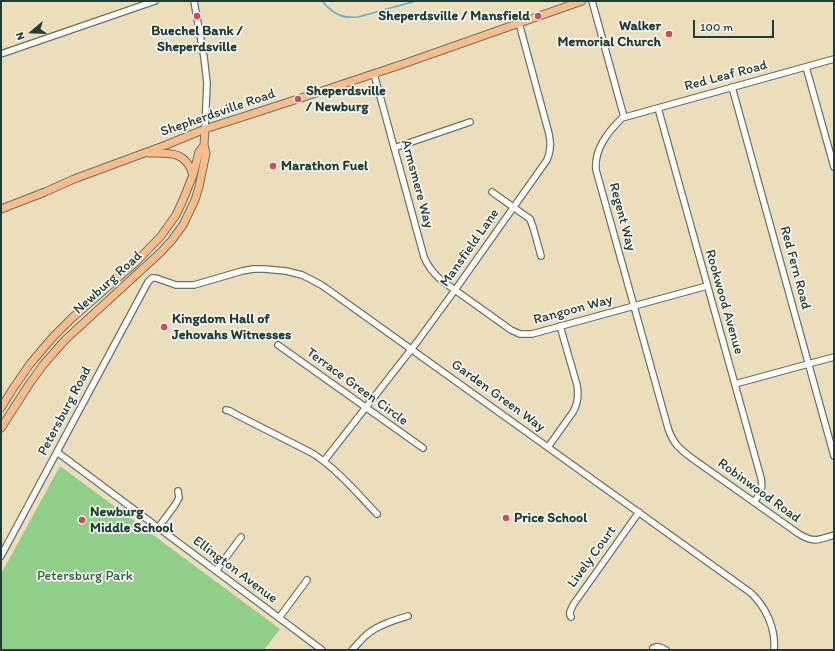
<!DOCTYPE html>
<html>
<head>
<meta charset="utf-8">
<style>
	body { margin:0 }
	#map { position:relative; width:835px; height:651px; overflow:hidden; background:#ecdebb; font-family:Itim,sans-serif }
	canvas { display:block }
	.frame { position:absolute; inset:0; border:2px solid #1f3d34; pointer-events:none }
	.north { position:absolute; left:12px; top:12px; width:40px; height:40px; -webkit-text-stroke:3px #f6f6f2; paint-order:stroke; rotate:251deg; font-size:11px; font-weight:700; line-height:16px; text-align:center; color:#1f3d34 }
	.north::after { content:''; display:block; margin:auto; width:14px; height:18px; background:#1f3d34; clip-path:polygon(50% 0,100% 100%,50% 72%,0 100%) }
	.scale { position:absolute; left:693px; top:20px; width:81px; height:18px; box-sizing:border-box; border:2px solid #1f3d34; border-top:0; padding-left:5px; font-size:12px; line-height:14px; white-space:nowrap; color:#1f3d34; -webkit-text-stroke:3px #f6f6f2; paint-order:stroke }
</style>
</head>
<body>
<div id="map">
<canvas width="835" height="651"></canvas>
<div class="frame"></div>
<div class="north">N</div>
<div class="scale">100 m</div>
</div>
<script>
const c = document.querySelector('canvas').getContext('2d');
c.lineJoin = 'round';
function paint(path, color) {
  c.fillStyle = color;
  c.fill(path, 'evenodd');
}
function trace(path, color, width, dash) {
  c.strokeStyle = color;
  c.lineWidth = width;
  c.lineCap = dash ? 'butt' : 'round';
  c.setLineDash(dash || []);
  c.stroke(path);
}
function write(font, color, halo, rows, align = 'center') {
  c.font = font + ' Itim,sans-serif';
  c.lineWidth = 3.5;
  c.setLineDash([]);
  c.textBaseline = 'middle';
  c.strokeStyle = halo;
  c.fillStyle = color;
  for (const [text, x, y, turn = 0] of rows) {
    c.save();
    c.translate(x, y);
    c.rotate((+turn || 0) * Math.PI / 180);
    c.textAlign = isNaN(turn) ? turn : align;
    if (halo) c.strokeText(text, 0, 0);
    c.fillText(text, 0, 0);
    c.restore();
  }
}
paint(new Path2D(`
	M 60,466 L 280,629 L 264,650 L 1,650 L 1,574 Z`), '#8fcf87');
trace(new Path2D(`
	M 322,1 C 332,13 342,19 358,17 L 416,1`), '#5aafd6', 1.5);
const minor = new Path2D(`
	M 194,1 L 204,57 L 207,83 L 205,129
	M 592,1 L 624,117
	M 1,54 L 155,1
	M 834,59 L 622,118 C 608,132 594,149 596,170 L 668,428 C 673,444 680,449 693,459 L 799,534 C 814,543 818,540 834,535
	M 806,67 L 834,167
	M 374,74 L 424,257 C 428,267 433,273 441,280 L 511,330 L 520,334 L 532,334 L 707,286
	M 732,87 L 834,456
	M 658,108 L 761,478 C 763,490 761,493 754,502
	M 394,148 L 470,122
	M 492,192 L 530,219 L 533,227 L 541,256
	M 278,345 L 423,448
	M 735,384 L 834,357
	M 226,410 L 230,411 L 237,415 L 312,453 C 337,469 356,492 377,514
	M 548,447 L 573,412 C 578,403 579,395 577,385 L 560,326
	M 57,452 L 322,650
	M 324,461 L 417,342 L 455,290 L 547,160 C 551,151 551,143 549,134 L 519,23
	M 158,528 L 175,505 L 179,498 L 178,491
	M 1,556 L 148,282 L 152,278 L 156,278 L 176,285 L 194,285 L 242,271 L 253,269 L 264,269 L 286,271 L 302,275 L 314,281 L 323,286 L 751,593 C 766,607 776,629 774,650
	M 216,571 L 241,537
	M 571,617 C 568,613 571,610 573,605 L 639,512
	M 279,618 L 307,580
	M 653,648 C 658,645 662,648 666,650
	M 352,650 C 358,644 363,637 370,632 C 381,624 395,620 408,616`);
const major = new Path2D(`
	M 149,153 C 170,153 186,151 193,175
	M 1,209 L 45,192 L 74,179 L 166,145 L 205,129 L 298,99 L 403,64 L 582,1
	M 1,408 L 12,390 L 30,364 L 53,337 L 72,318 L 136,262 L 161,236 L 176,215 L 183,200 L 193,175 L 199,152 L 204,145
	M 1,428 L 28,386 L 43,365 L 65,340 L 161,252 L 172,240 L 183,225 L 195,200 L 199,187 L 206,153 L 204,145 L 205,129`);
trace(minor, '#677563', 8);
trace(major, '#677563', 9);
trace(minor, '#fff', 5.5);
trace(major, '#f9bc8a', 7);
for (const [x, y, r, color] of [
	[197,16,4,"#d1495b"],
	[538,16,4,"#d1495b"],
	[669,34,4,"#d1495b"],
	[298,99,4,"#d1495b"],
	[273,166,4,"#d1495b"],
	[164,327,4,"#d1495b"],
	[506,518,4,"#d1495b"],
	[82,520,4,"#d1495b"]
]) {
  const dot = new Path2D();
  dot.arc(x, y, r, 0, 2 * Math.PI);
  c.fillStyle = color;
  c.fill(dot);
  trace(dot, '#f6f6f2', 1.5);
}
write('bold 14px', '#1f3d34', '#f6f6f2', [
	["Sheperdsville / Mansfield",530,16,"right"],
	["Walker",661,26,"right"],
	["Memorial Church",661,42,"right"],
	["Buechel Bank /",197,31,"center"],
	["Sheperdsville",197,47,"center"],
	["Sheperdsville",306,91],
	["/ Newburg",306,107],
	["Marathon Fuel",281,166],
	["Kingdom Hall of",172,319],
	["Jehovahs Witnesses",172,335],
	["Newburg",90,512],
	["Middle School",90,528],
	["Price School",514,518]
], 'left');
write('14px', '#1f3d34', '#f6f6f2', [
	["Red Leaf Road",726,76,-15],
	["Shepherdsville Road",218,113,-19],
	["Armsmere Way",417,184,75],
	["Regent Way",622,217,75],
	["Mansfield Lane",470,248,-55],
	["Red Fern Road",795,268,75],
	["Newburg Road",108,283,-42],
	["Rookwood Avenue",724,302,74],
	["Rangoon Way",573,310,-15],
	["Terrace Green Circle",357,387,36],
	["Garden Green Way",498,396,36],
	["Petersburg Road",65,411,-62],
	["Robinwood Road",759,491,36],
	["Lively Court",592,557,-54],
	["Ellington Avenue",235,570,37]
]);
write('14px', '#355a45', '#f6f6f2', [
	["Petersburg Park",85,576]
]);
</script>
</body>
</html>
